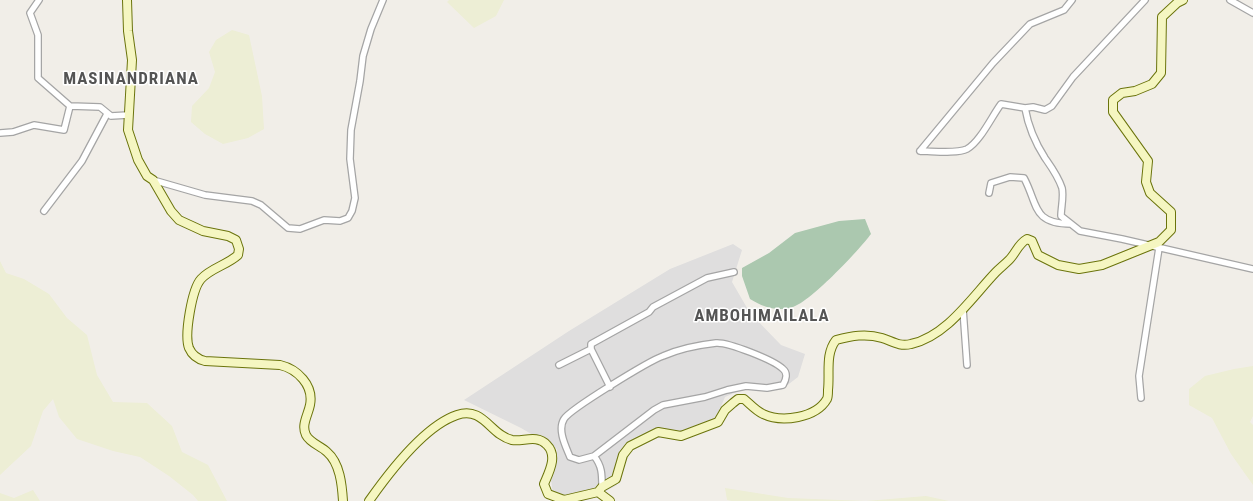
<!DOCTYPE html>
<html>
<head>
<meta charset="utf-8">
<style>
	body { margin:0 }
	canvas { display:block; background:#f1eee8 }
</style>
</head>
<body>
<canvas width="1253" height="501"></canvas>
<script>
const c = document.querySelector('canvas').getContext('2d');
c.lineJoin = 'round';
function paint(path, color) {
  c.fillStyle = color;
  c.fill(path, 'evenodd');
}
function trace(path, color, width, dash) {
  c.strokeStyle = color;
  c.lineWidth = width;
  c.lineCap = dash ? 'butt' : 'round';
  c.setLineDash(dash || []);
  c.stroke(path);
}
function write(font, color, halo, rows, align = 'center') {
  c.font = font + ' "Roboto Condensed",sans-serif';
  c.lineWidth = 3;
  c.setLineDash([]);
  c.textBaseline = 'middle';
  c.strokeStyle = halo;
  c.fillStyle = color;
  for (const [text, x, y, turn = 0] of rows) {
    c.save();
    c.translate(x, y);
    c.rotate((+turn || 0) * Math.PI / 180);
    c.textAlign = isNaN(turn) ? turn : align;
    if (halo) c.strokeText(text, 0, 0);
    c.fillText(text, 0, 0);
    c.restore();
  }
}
paint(new Path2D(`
	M 733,244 L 742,250 L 732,282 L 750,313 L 781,345 L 805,354 L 798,377 L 781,390 L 741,390 L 725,397 L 714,423 L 693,432 L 649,439 L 630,452 L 617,485 L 597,496 L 567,498 L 553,494 L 551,480 L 557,449 L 521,428 L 464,400 L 569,331 L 670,269 Z`), '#dfdede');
paint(new Path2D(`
	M 449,0 L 504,0 L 496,16 L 474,28 L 447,2 Z
	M 232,30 L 249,35 L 262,96 L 264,129 L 248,138 L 223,144 L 205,134 L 191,122 L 192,106 L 209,88 L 215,72 L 209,52 L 216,40 Z
	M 0,261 L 6,273 L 24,279 L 49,294 L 67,318 L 87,335 L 97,375 L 113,402 L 147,403 L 172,426 L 182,452 L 208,465 L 227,501 L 198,501 L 193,495 L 169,476 L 140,457 L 113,451 L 77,439 L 59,417 L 53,399 L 43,411 L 31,446 L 0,475 Z
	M 1253,366 L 1253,416 L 1250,422 L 1253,425 L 1253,485 L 1231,454 L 1212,418 L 1189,405 L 1189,389 L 1205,376 L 1234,369 Z
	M 725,488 L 788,498 L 866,501 L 926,496 L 949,501 L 732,501 L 727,500 Z
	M 33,490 L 40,501 L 0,501 L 0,493 L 14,498 Z`), '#edeed5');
paint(new Path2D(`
	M 865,219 L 871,234 C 859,250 808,305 790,308 C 773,311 764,307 750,299 L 742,276 L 742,268 L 769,253 L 795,233 L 839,221 Z`), '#abc8af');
const street = new Path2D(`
	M 39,0 L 30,13 L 38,35 L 38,78 L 70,106
	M 1230,0 L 1253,13
	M 1025,108 L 1033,107 L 1045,110 L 1052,106 L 1073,77 L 1145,0
	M 0,133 L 13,132 L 34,125 L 64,130 L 70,106 L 100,107 L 111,116 L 128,115
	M 920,151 C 932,151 957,154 967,149 C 980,142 992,116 1001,104 L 1025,108 C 1028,125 1036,144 1045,158 C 1052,168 1058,176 1062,188 C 1064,196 1061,208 1061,216 L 1080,231 L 1122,239 L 1253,269
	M 920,151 L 993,63 L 1030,24 L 1064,10 L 1072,0
	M 153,180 L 205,195 L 252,201 L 261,205 L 288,228 L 300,229 L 324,220 L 340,221 L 348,218 L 352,211 L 355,198 L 350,159 L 351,130 L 360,81 L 363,56 L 371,29 L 383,0
	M 989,193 L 991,183 L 1010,177 L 1024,178 C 1038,204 1032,224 1071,224
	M 44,211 L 82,161 L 107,114
	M 963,309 L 967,365
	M 591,349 L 591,344 L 649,312 L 653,307 L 707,278 L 734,272
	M 559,365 L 591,349 L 610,387
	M 1141,398 L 1139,376 L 1159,248
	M 594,456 L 654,410 L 663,405 L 705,397 L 727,390 L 746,386 L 767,388 L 783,385 C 786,380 788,373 783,369 C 774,360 728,342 716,343 C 698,345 679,349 663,356 C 649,361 570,409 564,419 C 557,430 566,447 570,457 L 579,460 L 594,456 C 602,466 602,474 602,487`);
const secondary = new Path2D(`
	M 127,0 L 128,31 L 132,60 L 128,130 L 138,160 L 147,176 L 153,180 L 171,211 L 179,220 L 203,231 L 228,236 L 236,240 L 239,249 L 238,255 C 227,265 211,268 201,279 C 192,289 184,335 189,348 C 192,355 197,359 205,361 L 280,365 C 297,369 314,385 310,405 C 308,415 301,425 306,435 C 310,443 321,446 327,452 C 340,463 342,485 343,501
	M 598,492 L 610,501
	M 369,501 C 388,474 424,426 457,415 C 484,406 490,435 512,440 C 523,442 537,434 547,445 C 558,456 549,472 544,484 L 548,494 L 564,500 L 598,492 L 602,487 L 616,479 L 623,455 L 630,446 L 658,432 L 681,436 L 718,422 L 725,410 L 733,403 L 738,399 L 744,399 C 750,404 756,411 763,414 C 782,423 816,418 827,399 C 828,397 828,392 828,390 C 830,373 825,354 836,340 C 851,336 866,333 882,338 C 892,341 899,347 911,344 C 947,336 972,297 996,272 C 1000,268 1005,264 1009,260 C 1016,253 1018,244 1027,239 L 1032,241 L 1038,255 L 1058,265 L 1079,269 L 1102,265 L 1159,242 L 1171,230 L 1171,212 L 1150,193 L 1146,182 L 1148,161 L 1113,112 L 1113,100 L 1122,93 L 1135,91 L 1152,84 L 1161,73 L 1162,17 L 1177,3 L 1183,0`);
trace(street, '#a5a5a5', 8);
trace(secondary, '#6b740c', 10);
trace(street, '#fff', 5.5);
trace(secondary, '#f5f6c1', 8);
c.letterSpacing = '1px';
write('bold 17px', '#545454', '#fff', [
	["MASINANDRIANA",131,80],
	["AMBOHIMAILALA",762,317]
]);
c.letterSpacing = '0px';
</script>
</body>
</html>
